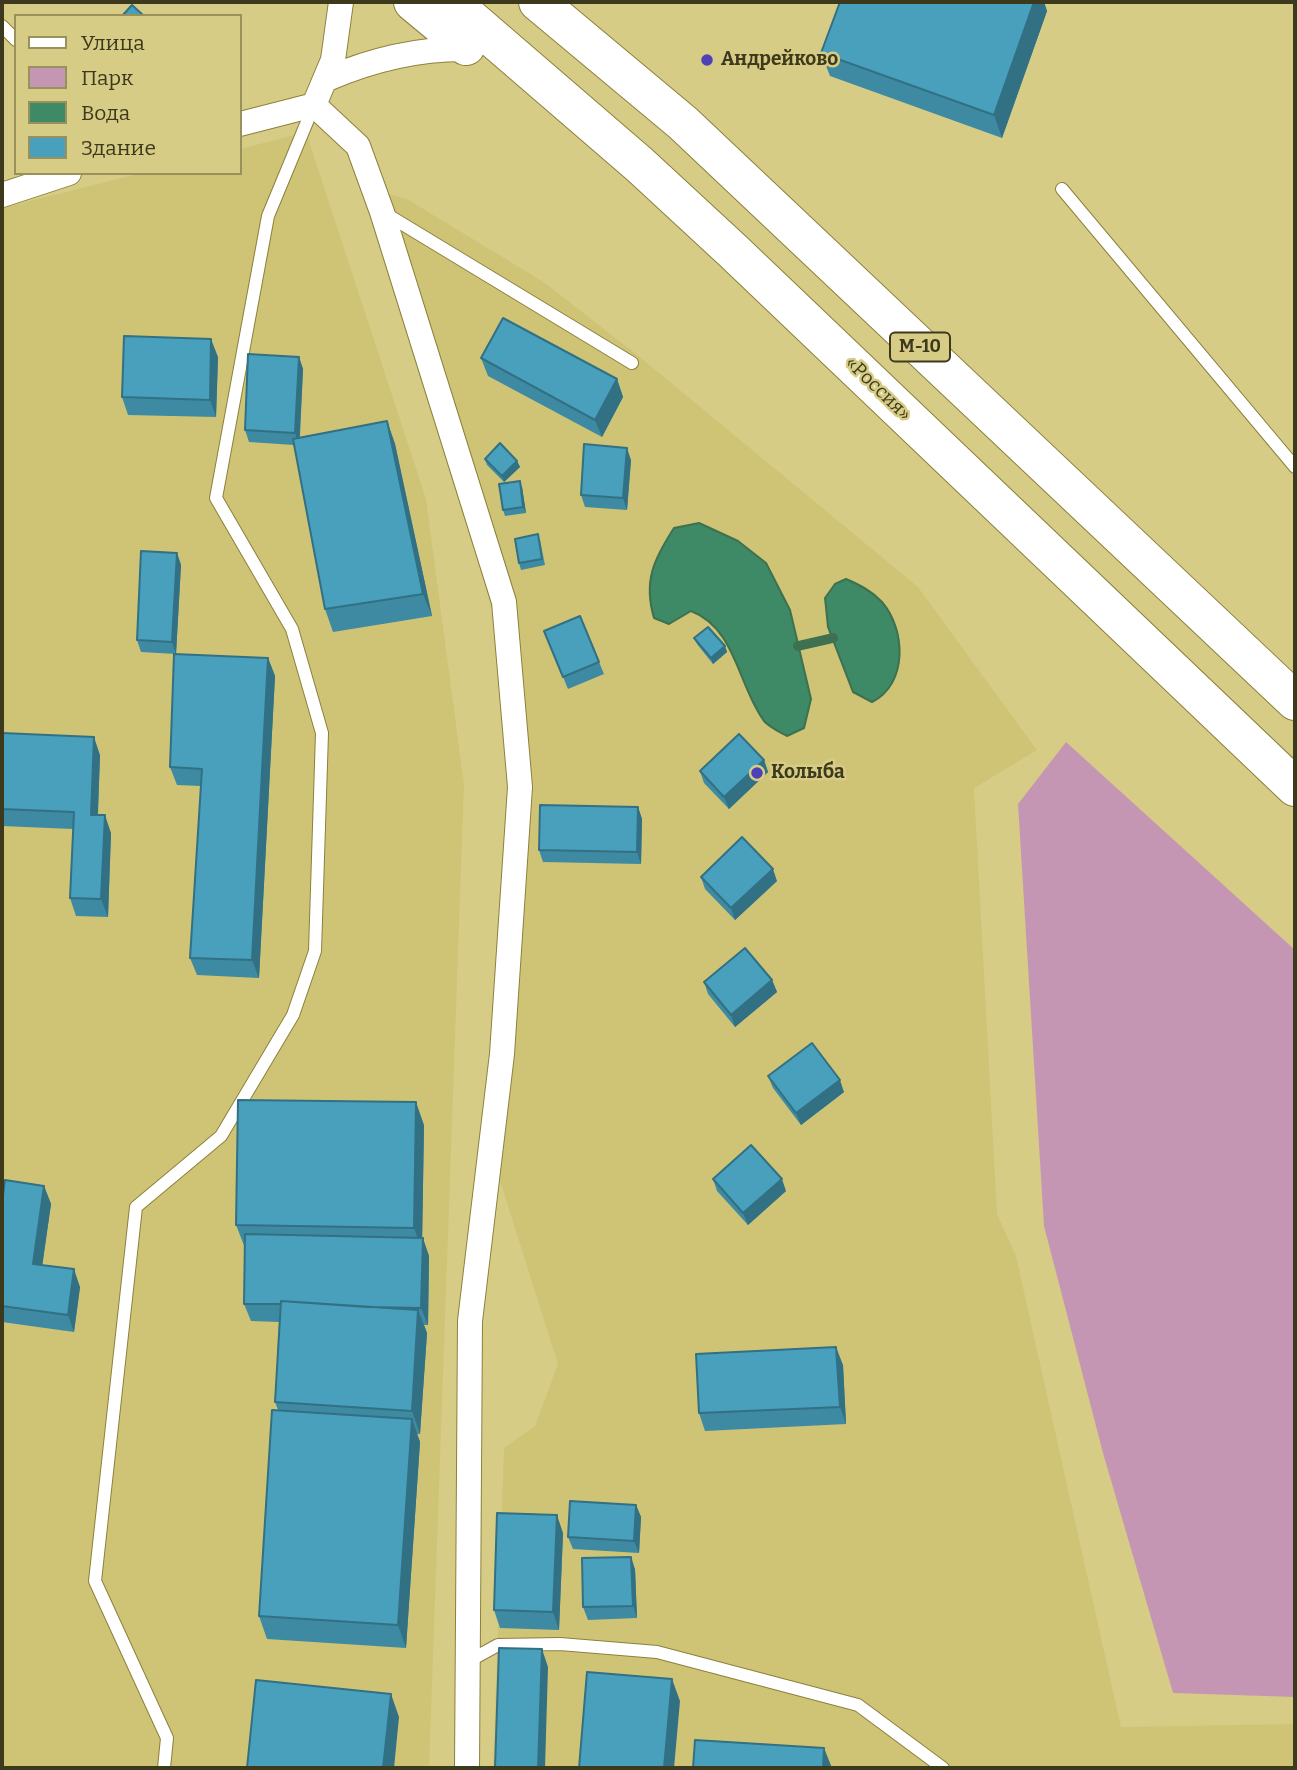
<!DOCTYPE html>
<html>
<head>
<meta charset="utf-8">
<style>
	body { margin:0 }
	#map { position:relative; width:1297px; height:1770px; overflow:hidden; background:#d6cc86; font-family:Bitter,serif }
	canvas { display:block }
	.frame { position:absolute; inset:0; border:4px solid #3d391c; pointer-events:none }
	.legend { position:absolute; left:14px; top:14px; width:228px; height:161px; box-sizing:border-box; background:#d6cc86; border:2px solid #99915c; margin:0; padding:9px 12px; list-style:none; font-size:21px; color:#3d391c }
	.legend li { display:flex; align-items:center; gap:14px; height:35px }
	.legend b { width:35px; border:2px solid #99915c }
</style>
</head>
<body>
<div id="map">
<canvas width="1297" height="1770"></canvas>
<div class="frame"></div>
<ul class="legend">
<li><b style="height:9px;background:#fff"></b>Улица</li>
<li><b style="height:19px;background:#c596b3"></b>Парк</li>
<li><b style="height:19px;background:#3e8966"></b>Вода</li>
<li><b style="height:19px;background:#48a0bc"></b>Здание</li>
</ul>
</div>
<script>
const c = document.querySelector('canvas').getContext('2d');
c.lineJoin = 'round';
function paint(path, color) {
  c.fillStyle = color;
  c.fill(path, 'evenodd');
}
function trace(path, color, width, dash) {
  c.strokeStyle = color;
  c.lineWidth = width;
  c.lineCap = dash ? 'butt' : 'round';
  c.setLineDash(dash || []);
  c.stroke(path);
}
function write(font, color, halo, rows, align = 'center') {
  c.font = font + ' Bitter,serif';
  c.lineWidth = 5;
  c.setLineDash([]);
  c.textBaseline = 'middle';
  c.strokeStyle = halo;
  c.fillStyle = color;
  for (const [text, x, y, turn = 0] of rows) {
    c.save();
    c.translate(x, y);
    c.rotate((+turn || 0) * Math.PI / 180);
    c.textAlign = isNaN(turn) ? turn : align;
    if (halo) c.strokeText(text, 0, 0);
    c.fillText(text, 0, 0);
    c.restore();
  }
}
paint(new Path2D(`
	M 306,132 L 426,499 L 464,785 L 429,1768 L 2,1768 L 2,208 L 141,173 L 240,173 L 240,149 Z
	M 365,187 L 407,199 L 545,283 L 641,358 L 918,587 L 1037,750 L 974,788 L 997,1214 L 1016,1256 L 1121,1727 L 1295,1724 L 1295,1768 L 493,1768 L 504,1448 L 535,1426 L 558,1364 L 494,1162 L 513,759 L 492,610 L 465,503 Z`), '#cfc475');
paint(new Path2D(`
	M 1066,742 L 1295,950 L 1295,1697 L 1173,1693 L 1103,1453 L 1044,1226 L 1018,804 Z`), '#c596b3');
const water = new Path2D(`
	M 699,523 L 738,541 L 766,563 L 790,610 L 811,699 L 804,728 L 787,736 C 780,732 769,727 764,721 C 738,686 736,628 691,611 L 669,624 L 654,618 C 643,581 654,559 674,528 Z
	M 846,579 C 860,585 872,591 882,602 C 906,630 908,684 872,702 L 853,692 L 828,627 L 825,598 L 835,584 Z`);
paint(water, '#3e8966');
trace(water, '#3e7150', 2);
trace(new Path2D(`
	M 798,646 L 833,638`), '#3e7150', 10);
const lane = new Path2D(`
	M 2,26 L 16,40
	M 1062,189 L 1295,467
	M 386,214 L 632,363
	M 467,1662 L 498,1645 L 560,1644 L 657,1652 L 858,1705 L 943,1768
	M 164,1768 L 167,1738 L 95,1581 L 136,1207 L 221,1136 L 293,1015 L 315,951 L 322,733 L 292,629 L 216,498 L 268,216 L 314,105`);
const street = new Path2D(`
	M 327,79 C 373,59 419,48 470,49
	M 314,105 L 358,146 L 382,212 L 504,602 L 520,787 L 502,1054 L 470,1321 L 467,1768
	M 240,124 L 314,105 L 333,60 L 341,2
	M 2,195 L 69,173`);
const highway = new Path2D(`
	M 413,2 L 466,46
	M 451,2 L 640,165 L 733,251 L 1295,787
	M 538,2 L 683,123 L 1295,701`);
trace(lane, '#8b813c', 14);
trace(street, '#8b813c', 26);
trace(highway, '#8b813c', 40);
trace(lane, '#fff', 12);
trace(street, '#fff', 24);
trace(highway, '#fff', 38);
paint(new Path2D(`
	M 840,2 L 1044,2 L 1047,11 L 1002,138 L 830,76 L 821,53 Z
	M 218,357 L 216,417 L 128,415 L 122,397 Z
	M 299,357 L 303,369 L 300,437 L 387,421 L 395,444 L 432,616 L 333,632 L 325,609 L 294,445 L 249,442 L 245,430 Z
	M 481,358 L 617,379 L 623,397 L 602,437 L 488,376 Z
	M 485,459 L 517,461 L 520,467 L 504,482 L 487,465 Z
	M 631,460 L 627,510 L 585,507 L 581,495 Z
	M 522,487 L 526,513 L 505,516 L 503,510 Z
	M 540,540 L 545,565 L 521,570 L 519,563 Z
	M 177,553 L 181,565 L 176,654 L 141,652 L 137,640 Z
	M 544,631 L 599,662 L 604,674 L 568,689 Z
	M 694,638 L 725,646 L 727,652 L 713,664 L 697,644 Z
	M 268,658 L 275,676 L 259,978 L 197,975 L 190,958 L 201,786 L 177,785 L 170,767 Z
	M 2,733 L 100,755 L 98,815 L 111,833 L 108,917 L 76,916 L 70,898 L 73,829 L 2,826 Z
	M 764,760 L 768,772 L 729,809 L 704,783 L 700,771 Z
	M 638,807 L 642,819 L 641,864 L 543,862 L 539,850 Z
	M 701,877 L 777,881 L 735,920 L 705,889 Z
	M 772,980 L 777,992 L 735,1027 L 708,994 L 704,982 Z
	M 768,1076 L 844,1092 L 801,1125 L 773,1088 Z
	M 424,1125 L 422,1238 L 429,1256 L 428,1325 L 424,1325 L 427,1333 L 420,1434 L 417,1434 L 420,1442 L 406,1648 L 267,1639 L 259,1616 L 278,1410 L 275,1402 L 279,1322 L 251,1321 L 244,1304 L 245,1248 L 236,1225 Z
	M 713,1179 L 786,1191 L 748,1225 L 717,1191 Z
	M 44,1186 L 51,1204 L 42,1265 L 80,1287 L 74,1332 L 2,1322 L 2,1204 Z
	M 843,1365 L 846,1424 L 705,1431 L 699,1413 Z
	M 636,1505 L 641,1517 L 639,1553 L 573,1549 L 568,1537 Z
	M 563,1533 L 559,1630 L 500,1628 L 494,1610 Z
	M 635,1569 L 637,1618 L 588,1620 L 583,1607 Z`), '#3e8aa2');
paint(new Path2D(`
	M 1034,2 L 1044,2 L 1047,11 L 1002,138 L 994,115 Z
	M 211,339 L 218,357 L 216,417 L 210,400 Z
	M 299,357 L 303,369 L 299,445 L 295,433 Z
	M 617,379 L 623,397 L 602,437 L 595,420 Z
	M 387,421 L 395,444 L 432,616 L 423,594 Z
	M 627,448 L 631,460 L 627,510 L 623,498 Z
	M 517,461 L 520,467 L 504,482 L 502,476 Z
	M 520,481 L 522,487 L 526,513 L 523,507 Z
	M 177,553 L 181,565 L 176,654 L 172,642 Z
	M 725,646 L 727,652 L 713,664 L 711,658 Z
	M 268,658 L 275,676 L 259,978 L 252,960 Z
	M 94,737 L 100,755 L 97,832 L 91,815 Z
	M 764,760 L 768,772 L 729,809 L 724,797 Z
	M 638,807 L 642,819 L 641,864 L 637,852 Z
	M 105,815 L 111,833 L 108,917 L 101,899 Z
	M 773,869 L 777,881 L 735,920 L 731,908 Z
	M 772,980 L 777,992 L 735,1027 L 731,1015 Z
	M 840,1080 L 844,1092 L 801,1125 L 796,1113 Z
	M 416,1102 L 424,1125 L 422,1250 L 414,1228 Z
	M 782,1179 L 786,1191 L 748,1225 L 743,1213 Z
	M 44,1186 L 51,1204 L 40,1282 L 33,1264 Z
	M 423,1238 L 429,1256 L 428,1325 L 421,1308 Z
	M 74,1269 L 80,1287 L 74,1332 L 68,1315 Z
	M 418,1310 L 427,1333 L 420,1434 L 412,1411 Z
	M 836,1347 L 843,1365 L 846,1424 L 840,1407 Z
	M 412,1419 L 420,1442 L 406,1648 L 398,1625 Z
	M 636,1505 L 641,1517 L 639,1553 L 634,1541 Z
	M 557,1515 L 563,1533 L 559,1630 L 553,1612 Z
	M 631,1557 L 635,1569 L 637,1618 L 633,1606 Z
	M 542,1649 L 548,1667 L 545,1768 L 538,1768 Z
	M 672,1679 L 680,1701 L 674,1768 L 664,1768 Z
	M 391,1694 L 399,1717 L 394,1768 L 383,1768 Z
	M 824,1748 L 832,1768 L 823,1768 Z`), '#327084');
const building = new Path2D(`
	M 840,2 L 1034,2 L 994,115 L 821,53 Z
	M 132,5 L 144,16 L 122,16 Z
	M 503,318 L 617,379 L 595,420 L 481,358 Z
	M 124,336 L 211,339 L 210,400 L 122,397 Z
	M 248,354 L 299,357 L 295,433 L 245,430 Z
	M 387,421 L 423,594 L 325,609 L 293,439 Z
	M 500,443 L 517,461 L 502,476 L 485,459 Z
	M 584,444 L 627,448 L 623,498 L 581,495 Z
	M 520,481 L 523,507 L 503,510 L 499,484 Z
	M 538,534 L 542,559 L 519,563 L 515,539 Z
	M 141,551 L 177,553 L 172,642 L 137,640 Z
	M 580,616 L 599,662 L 563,677 L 544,631 Z
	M 708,627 L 725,646 L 711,658 L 694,638 Z
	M 174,654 L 268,658 L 252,960 L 190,958 L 202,769 L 170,767 Z
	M 2,733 L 94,737 L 91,815 L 105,815 L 101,899 L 70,898 L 74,812 L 2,809 Z
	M 739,734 L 764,760 L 724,797 L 700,771 Z
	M 540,805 L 638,807 L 637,852 L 539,850 Z
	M 742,837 L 773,869 L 731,908 L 701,877 Z
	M 745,948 L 772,980 L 731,1015 L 704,982 Z
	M 812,1043 L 840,1080 L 796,1113 L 768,1076 Z
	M 238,1100 L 416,1102 L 414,1228 L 236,1225 Z
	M 751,1145 L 782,1179 L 743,1213 L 713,1179 Z
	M 5,1180 L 44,1186 L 33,1264 L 74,1269 L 68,1315 L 2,1306 L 2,1204 Z
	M 245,1234 L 423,1238 L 421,1308 L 367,1307 L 281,1301 L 281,1304 L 244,1304 Z
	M 281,1301 L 418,1310 L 412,1411 L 275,1402 Z
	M 836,1347 L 840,1407 L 699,1413 L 696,1354 Z
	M 272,1410 L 412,1419 L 398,1625 L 259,1616 Z
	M 570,1501 L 636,1505 L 634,1541 L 568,1537 Z
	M 497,1513 L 557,1515 L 553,1612 L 494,1610 Z
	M 631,1557 L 633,1606 L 583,1607 L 582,1558 Z
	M 499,1648 L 542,1649 L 538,1768 L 495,1768 Z
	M 587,1672 L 672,1679 L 664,1768 L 579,1768 Z
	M 256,1680 L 391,1694 L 383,1768 L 247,1768 Z
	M 695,1740 L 824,1748 L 823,1768 L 693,1768 Z`);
paint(building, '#48a0bc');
trace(building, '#327084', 2);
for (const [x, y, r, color] of [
	[707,60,7,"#4d41b8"],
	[757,773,7,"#4d41b8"]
]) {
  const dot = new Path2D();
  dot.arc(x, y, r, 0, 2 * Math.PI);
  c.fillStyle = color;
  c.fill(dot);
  trace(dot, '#d6cc86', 2.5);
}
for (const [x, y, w] of [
	[920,347,60]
]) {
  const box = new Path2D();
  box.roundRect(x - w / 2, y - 14.5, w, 29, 5);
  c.fillStyle = '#d6cc86';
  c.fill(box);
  trace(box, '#3d391c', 2);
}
write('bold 18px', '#3d391c', null, [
	["М-10",920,347]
]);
write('bold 19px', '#3d391c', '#d6cc86', [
	["Андрейково",721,60],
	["Колыба",771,773]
], 'left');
write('19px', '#3d391c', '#d6cc86', [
	["«Россия»",878,389,44]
]);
</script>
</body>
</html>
